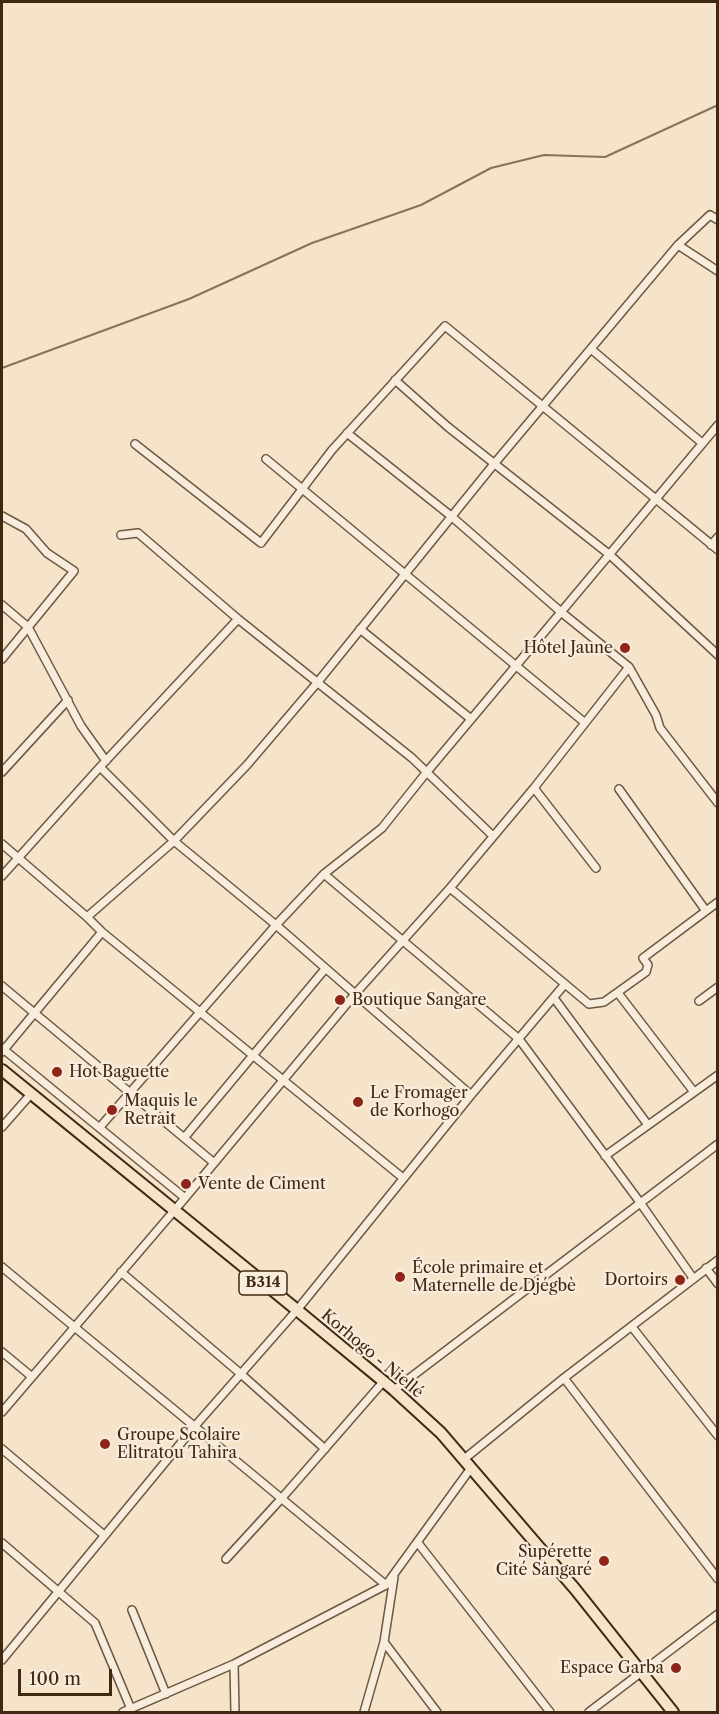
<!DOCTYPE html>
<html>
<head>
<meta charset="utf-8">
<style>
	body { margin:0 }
	#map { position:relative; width:719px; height:1714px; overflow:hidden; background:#f5e3ca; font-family:"Libre Caslon Text",serif }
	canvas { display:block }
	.frame { position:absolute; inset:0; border:3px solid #402913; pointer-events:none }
	.scale { position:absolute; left:18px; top:1669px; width:94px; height:27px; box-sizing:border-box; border:3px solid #402913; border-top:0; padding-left:8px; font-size:18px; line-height:21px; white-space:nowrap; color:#402913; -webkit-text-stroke:4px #f8eddd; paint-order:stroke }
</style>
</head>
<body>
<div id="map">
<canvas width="719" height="1714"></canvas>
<div class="frame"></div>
<div class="scale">100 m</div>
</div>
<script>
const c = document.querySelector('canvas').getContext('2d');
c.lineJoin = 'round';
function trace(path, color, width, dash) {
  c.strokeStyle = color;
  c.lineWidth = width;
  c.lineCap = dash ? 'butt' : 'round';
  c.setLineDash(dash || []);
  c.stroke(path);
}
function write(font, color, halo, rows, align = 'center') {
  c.font = font + ' "Libre Caslon Text",serif';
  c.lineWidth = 4.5;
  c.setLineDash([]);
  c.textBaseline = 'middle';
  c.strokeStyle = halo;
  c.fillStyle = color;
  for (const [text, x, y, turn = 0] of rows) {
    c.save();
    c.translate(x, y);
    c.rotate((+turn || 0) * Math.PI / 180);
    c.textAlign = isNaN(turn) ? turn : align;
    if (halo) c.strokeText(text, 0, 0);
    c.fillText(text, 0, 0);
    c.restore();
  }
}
trace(new Path2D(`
	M 2,368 L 189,299 L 312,243 L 421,205 L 491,168 L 544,155 L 605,157 L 718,105`), '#87735c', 2);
const minor = new Path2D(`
	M 678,245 L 718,271
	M 591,349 L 702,443
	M 395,380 L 448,427 L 610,555 L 718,655
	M 347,433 L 451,516 L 561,612 L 629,667 L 656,715 L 660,728 L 718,803
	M 135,444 L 261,543 L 332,450 L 445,326 L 718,550
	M 266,459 L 584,722
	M 2,516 L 26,529 L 47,553 L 74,571 L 2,659
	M 121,535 L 138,533 L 238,619 L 412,758 L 493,836
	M 711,545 L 718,537
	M 2,605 L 28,627 L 81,726 L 106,761
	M 360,629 L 471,719
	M 100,767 L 174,841 L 276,925 L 471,1095
	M 2,772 L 68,700
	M 534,788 L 596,868
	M 619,789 L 706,911
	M 2,844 L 87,917 L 102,932 L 403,1178
	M 324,874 L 519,1039 L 639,1201 L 693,1278
	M 2,876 L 100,767 L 238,619
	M 450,888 L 589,1004 L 604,1002 L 646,972 L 648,965 L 643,958 L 718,902
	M 87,917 L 174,841 L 247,765 L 317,683 L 494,464 L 678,245 L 710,215 L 718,220
	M 2,986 L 213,1162
	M 618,993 L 694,1092
	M 554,998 L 648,1125
	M 699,1001 L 718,987
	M 2,1048 L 185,1198
	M 2,1052 L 102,932
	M 2,1127 L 31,1094
	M 100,1127 L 276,925 L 324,874 L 382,828 L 426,773 L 718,425
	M 184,1138 L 325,969
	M 605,1156 L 718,1075
	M 2,1267 L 386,1585
	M 706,1268 L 718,1284
	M 121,1272 L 241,1374 L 325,1449
	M 632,1327 L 718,1436
	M 2,1352 L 31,1376
	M 564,1378 L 718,1579
	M 394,1390 L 718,1144
	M 2,1412 L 185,1198 L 355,994 L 450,888 L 534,788 L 629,667
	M 2,1449 L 104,1535
	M 463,1460 L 564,1378 L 718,1260
	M 2,1543 L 95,1623 L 131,1709
	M 418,1543 L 550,1712
	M 226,1559 L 281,1499 L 383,1382
	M 132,1610 L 166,1694
	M 384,1642 L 437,1712
	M 2,1660 L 195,1426 L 297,1310 L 471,1095 L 565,984
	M 234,1664 L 235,1712
	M 123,1712 L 234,1664 L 386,1585 L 471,1468
	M 364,1712 L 384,1642 L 394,1577
	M 589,1712 L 718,1614`);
const primary = new Path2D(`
	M 2,1070 L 297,1310 L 394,1390 L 441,1433 L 575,1589 L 673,1712`);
trace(minor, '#6d5841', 10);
trace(primary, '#402913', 14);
trace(minor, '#f8eddd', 7);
trace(primary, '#f5e3ca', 10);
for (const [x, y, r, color] of [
	[625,648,6,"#8f2418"],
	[340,1000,6,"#8f2418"],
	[57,1072,6,"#8f2418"],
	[358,1102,6,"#8f2418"],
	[112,1110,6,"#8f2418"],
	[186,1184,6,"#8f2418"],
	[400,1277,6,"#8f2418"],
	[680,1280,6,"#8f2418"],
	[105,1444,6,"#8f2418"],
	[604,1561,6,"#8f2418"],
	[676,1668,6,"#8f2418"]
]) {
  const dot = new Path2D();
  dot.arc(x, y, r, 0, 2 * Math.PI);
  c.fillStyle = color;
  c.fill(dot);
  trace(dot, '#f8eddd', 2);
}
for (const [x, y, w] of [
	[263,1283,48]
]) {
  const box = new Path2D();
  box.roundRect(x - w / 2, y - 12, w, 24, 4.5);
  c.fillStyle = '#f8eddd';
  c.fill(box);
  trace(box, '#402913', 1.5);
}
write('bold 15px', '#402913', null, [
	["B314",263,1283]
]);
write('16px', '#402913', '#f8eddd', [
	["Hôtel Jaune",613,648,"right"],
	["Boutique Sangare",352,1000],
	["Hot Baguette",69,1072],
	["Le Fromager",370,1093],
	["de Korhogo",370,1111],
	["Maquis le",124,1101],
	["Retrait",124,1119],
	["Vente de Ciment",198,1184],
	["École primaire et",412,1268],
	["Maternelle de Djégbè",412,1286],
	["Dortoirs",668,1280,"right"],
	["Groupe Scolaire",117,1435],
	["Elitratou Tahira",117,1453],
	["Supérette",592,1552,"right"],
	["Cité Sangaré",592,1570,"right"],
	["Espace Garba",664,1668,"right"]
], 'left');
write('16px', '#402913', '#f8eddd', [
	["Korhogo - Niellé",372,1354,40]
]);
</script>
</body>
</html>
